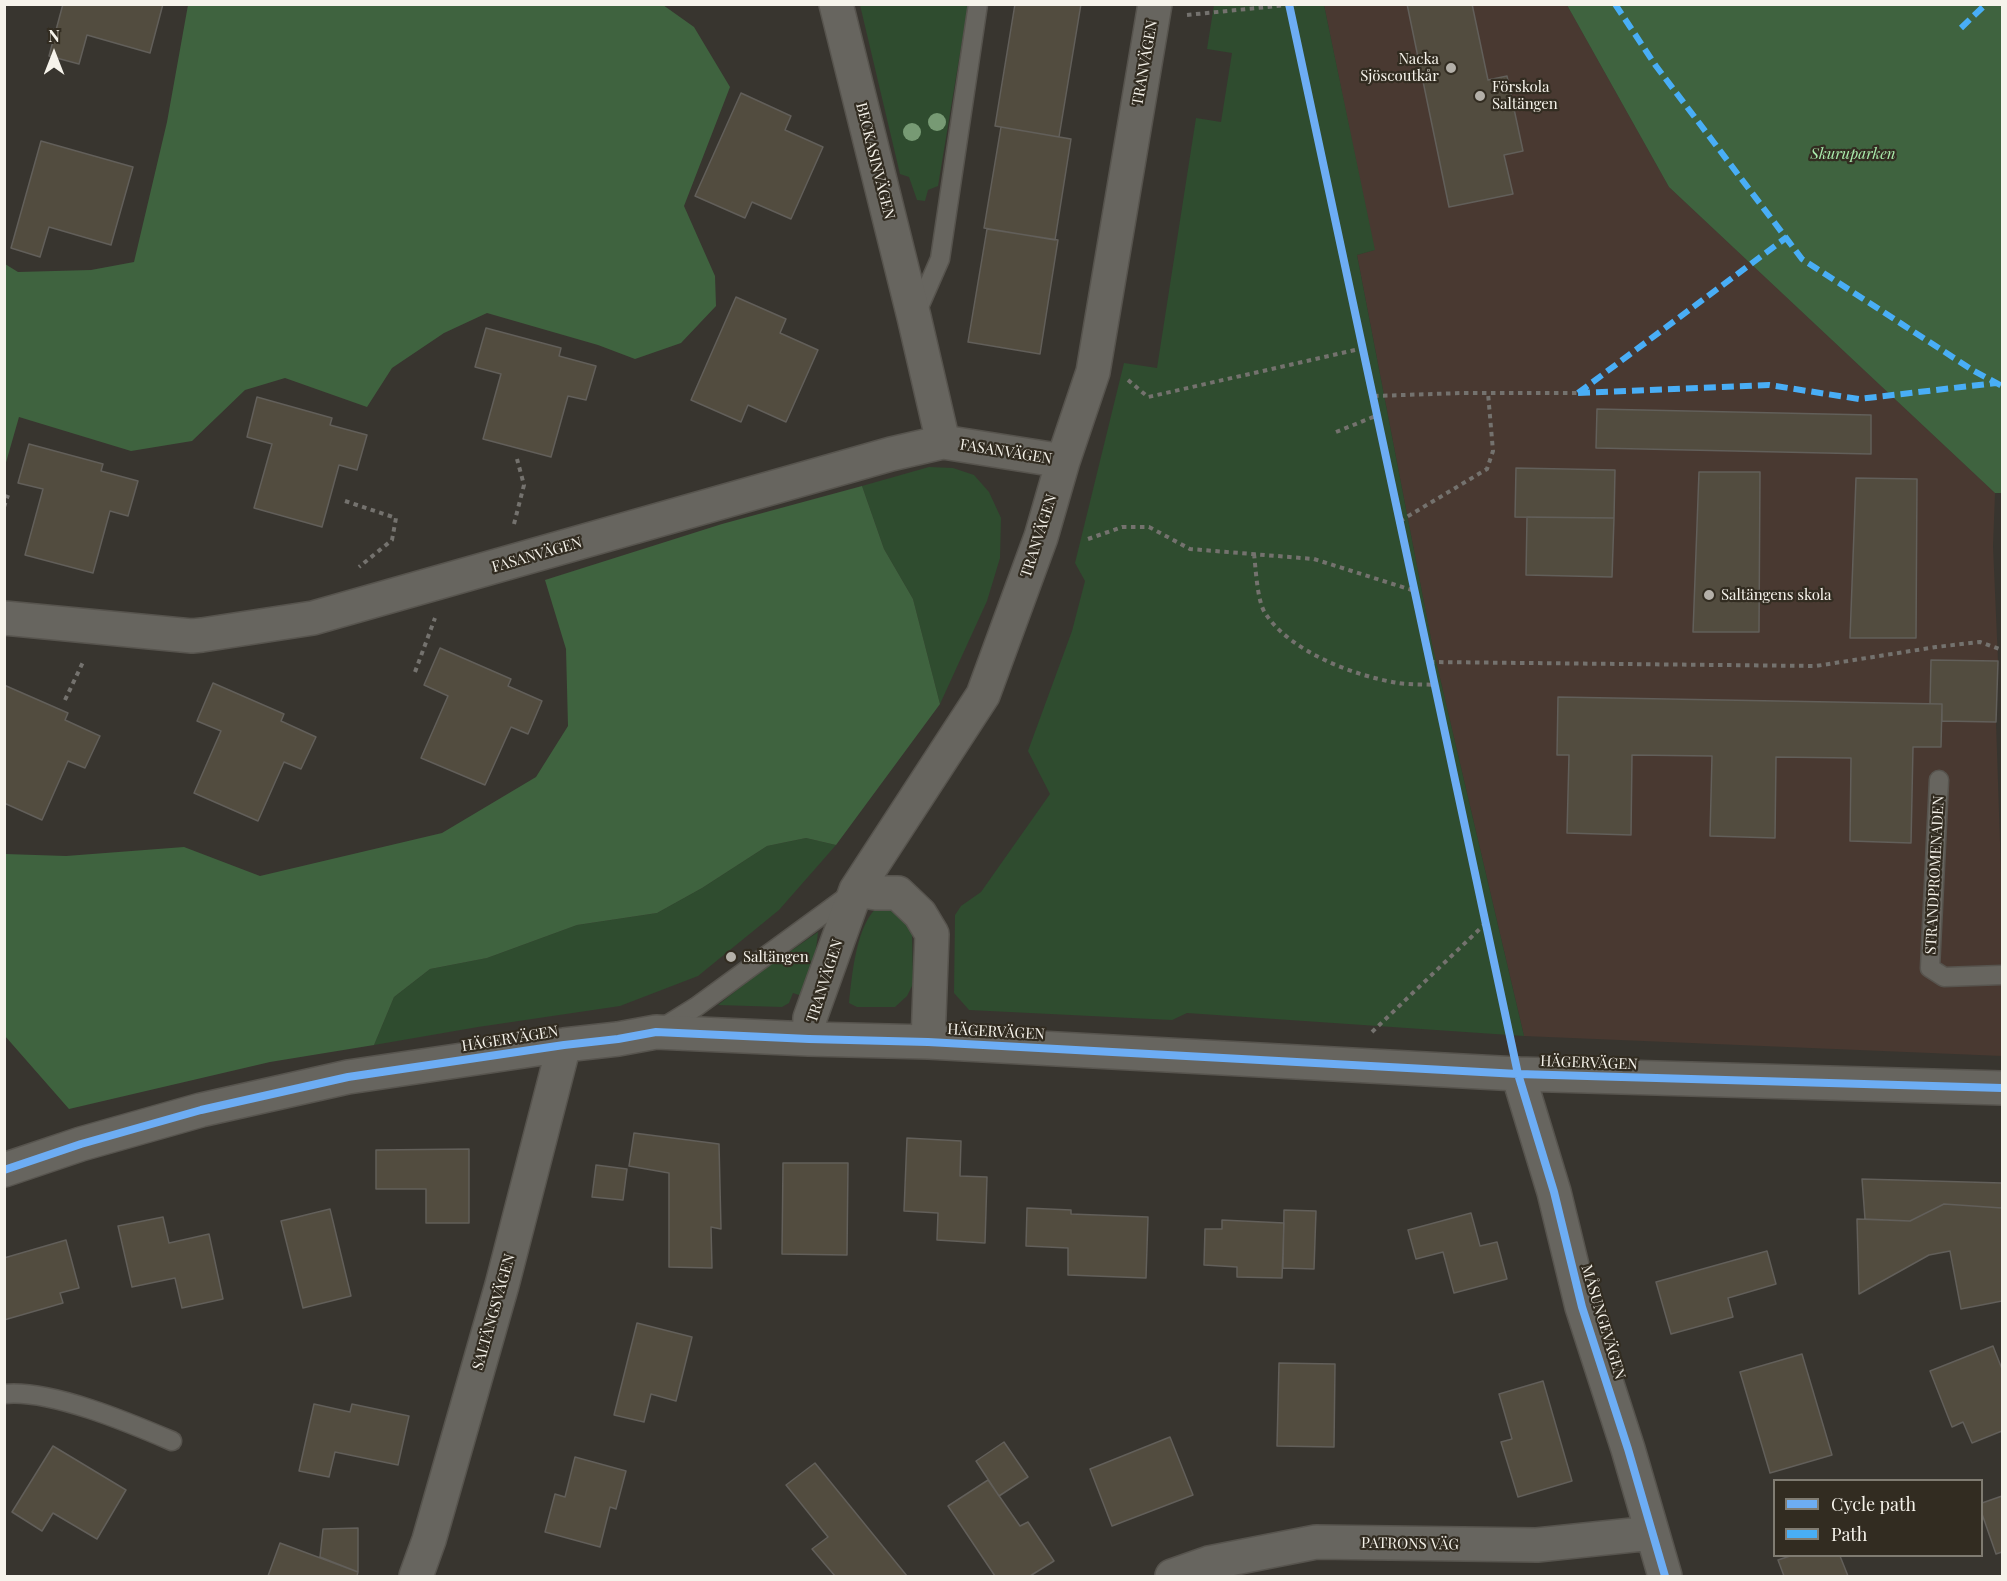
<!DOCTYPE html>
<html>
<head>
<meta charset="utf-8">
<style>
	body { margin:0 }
	#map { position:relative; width:2007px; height:1581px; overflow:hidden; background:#38352f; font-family:"Playfair Display",serif }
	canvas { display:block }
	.frame { position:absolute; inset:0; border:6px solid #f6f3eb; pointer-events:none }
	.legend { position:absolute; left:1773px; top:1479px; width:210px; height:78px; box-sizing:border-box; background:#322c21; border:2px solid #807c72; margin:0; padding:8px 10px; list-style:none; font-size:18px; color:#f6f3eb }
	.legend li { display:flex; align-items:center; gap:12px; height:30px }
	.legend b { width:30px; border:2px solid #807c72 }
	.north { position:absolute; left:24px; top:24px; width:60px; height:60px; -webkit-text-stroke:4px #322c21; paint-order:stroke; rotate:0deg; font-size:16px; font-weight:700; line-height:24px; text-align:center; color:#f6f3eb }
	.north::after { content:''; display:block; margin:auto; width:21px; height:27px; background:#f6f3eb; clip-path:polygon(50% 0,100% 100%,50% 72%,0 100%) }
</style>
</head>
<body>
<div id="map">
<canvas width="2007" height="1581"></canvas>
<div class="frame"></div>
<ul class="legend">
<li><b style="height:8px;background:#6dadf4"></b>Cycle path</li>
<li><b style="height:8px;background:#49aef6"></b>Path</li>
</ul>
<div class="north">N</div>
</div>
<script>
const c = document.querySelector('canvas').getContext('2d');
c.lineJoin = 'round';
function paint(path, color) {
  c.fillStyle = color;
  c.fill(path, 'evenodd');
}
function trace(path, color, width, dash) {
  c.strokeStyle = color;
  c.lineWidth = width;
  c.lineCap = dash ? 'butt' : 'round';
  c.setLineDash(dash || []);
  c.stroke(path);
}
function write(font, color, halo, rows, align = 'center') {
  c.font = font + ' "Playfair Display",serif';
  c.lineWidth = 4.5;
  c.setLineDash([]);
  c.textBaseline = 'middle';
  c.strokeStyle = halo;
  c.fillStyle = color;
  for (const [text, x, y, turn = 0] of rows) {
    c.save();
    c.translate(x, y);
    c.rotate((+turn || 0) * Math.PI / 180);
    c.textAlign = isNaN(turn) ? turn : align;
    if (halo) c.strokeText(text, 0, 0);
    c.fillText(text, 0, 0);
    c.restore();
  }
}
paint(new Path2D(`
	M 1324,5 L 1567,5 L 1669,187 L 1995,493 L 1993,546 L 1998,661 L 1996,722 L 2002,903 L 2002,1056 L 1524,1036 L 1432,644 L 1357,255 L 1374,250 Z`), '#493931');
paint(new Path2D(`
	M 860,5 L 968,5 L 938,186 L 928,190 L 925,201 L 917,200 L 909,177 L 900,174 Z
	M 1214,5 L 1324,5 L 1375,250 L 1357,255 L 1432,644 L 1524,1036 L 1187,1013 L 1172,1020 L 969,1010 L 954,993 L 955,915 L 961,906 L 981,892 L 1050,794 L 1028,751 L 1072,631 L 1085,581 L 1075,563 L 1124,363 L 1157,368 L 1196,118 L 1221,122 L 1232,53 L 1207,49 Z
	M 929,467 L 953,468 L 974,475 L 989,492 L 1001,518 L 1000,558 L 987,601 L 940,704 L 913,599 L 884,549 L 862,486 Z
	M 806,838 L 836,845 L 779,910 L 698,976 L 620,1006 L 478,1027 L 374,1045 L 394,997 L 430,969 L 487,958 L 577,925 L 657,913 L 702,888 L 767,846 Z
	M 880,905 L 892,907 L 901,913 L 912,933 L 913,984 L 907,996 L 895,1007 L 857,1007 L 849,1003 C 852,976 856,922 880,905 Z
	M 818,932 L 816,949 L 805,997 L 793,993 L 789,1003 L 782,1007 L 718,1005 L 756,975 Z`), '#2f4c2f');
paint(new Path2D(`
	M 188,5 L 663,5 L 694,27 L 730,87 L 684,206 L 715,276 L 716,306 L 681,343 L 635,359 L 598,345 L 487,313 L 444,333 L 392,368 L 367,407 L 285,378 L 245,390 L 192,441 L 131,451 L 19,417 L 5,466 L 5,264 L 18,272 L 91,270 L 134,262 L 167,122 Z
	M 1567,5 L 2002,5 L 2002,493 L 1995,493 L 1669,187 Z
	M 862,486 L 884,549 L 913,599 L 940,704 L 836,845 L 806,838 L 767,846 L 702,888 L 657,913 L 577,925 L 487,958 L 430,969 L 394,997 L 374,1045 L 270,1062 L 69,1109 L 5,1036 L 5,854 L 66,856 L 184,847 L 260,876 L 442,833 L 536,777 L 568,726 L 566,649 L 545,580 L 722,524 Z`), '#3f633f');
const building = new Path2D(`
	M 63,4 L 163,4 L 150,53 L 87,35 L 79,64 L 49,56 Z
	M 1015,4 L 1081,4 L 1059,137 L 995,126 Z
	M 1407,4 L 1472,4 L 1488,80 L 1507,76 L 1523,151 L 1504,155 L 1513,194 L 1449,207 Z
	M 741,93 L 791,116 L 785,130 L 823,147 L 791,219 L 752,202 L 745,218 L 695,196 Z
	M 1001,127 L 1071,139 L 1055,240 L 984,228 Z
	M 41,141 L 133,167 L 111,245 L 49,227 L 40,257 L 11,248 Z
	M 987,229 L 1058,240 L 1040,354 L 968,342 Z
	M 736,297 L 786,319 L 780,333 L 818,350 L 786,422 L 748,405 L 741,422 L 691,400 Z
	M 486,328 L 561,348 L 559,356 L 596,366 L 586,400 L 568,396 L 551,457 L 483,439 L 501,374 L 475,367 Z
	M 257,397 L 332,418 L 330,425 L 367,435 L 357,470 L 339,465 L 322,527 L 254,508 L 272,444 L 247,437 Z
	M 1597,409 L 1871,415 L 1871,454 L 1596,448 Z
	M 29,444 L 103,464 L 101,471 L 138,481 L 128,516 L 110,511 L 93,573 L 25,555 L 43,489 L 18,483 Z
	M 1516,468 L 1615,470 L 1614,518 L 1515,517 Z
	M 1699,472 L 1760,472 L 1759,632 L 1693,632 Z
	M 1856,478 L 1917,479 L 1916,638 L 1850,638 Z
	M 1527,517 L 1614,518 L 1612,577 L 1526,575 Z
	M 440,648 L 511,679 L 508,686 L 542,701 L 528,734 L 511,727 L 485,785 L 421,758 L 448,696 L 424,685 Z
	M 1931,660 L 1998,661 L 1996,722 L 1942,721 L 1942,704 L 1930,704 Z
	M 213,683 L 284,714 L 281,721 L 316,737 L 301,769 L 284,762 L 258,821 L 194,793 L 221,731 L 197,721 Z
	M 4,685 L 68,713 L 65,720 L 100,736 L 85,768 L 68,761 L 42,820 L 4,803 Z
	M 1558,697 L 1942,704 L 1941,747 L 1913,747 L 1911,843 L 1850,841 L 1851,758 L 1776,757 L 1775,838 L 1710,836 L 1712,756 L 1632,755 L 1631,835 L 1567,833 L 1569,755 L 1557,755 Z
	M 634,1133 L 719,1144 L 721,1229 L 711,1227 L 712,1268 L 669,1267 L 669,1173 L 629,1166 Z
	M 907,1138 L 961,1141 L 960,1176 L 987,1177 L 985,1243 L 937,1240 L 938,1213 L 904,1211 Z
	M 469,1149 L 469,1223 L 426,1223 L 426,1189 L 376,1189 L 376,1150 Z
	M 783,1163 L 848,1163 L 847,1255 L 782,1254 Z
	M 596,1165 L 627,1169 L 623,1200 L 592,1197 Z
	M 1862,1179 L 2002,1183 L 2002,1208 L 1944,1204 L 1910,1221 L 1865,1219 Z
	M 1944,1204 L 2002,1208 L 2002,1301 L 1961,1309 L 1950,1251 L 1929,1255 L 1859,1294 L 1857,1219 L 1910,1221 Z
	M 1027,1208 L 1071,1210 L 1071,1214 L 1148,1217 L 1146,1278 L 1068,1275 L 1068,1248 L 1026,1246 Z
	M 330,1209 L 351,1296 L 303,1308 L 281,1221 Z
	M 1284,1210 L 1316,1211 L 1314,1269 L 1283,1268 Z
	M 1471,1213 L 1480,1246 L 1497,1242 L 1507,1279 L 1454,1293 L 1443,1252 L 1416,1259 L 1408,1230 Z
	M 163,1217 L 169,1243 L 209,1234 L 223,1299 L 182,1308 L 175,1278 L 132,1287 L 118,1226 Z
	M 1222,1220 L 1284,1223 L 1282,1278 L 1237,1277 L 1237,1267 L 1204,1265 L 1205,1229 L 1222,1229 Z
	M 66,1240 L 79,1288 L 60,1293 L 63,1303 L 4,1320 L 4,1258 Z
	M 1767,1251 L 1776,1284 L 1728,1298 L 1733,1317 L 1671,1334 L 1656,1282 Z
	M 637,1323 L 692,1337 L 676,1401 L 651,1394 L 644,1422 L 614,1415 Z
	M 1993,1346 L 2002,1369 L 2002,1431 L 1972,1443 L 1963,1422 L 1952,1427 L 1930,1371 Z
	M 1802,1354 L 1832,1455 L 1770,1473 L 1740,1372 Z
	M 1279,1363 L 1335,1364 L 1334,1447 L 1277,1446 Z
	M 1543,1381 L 1572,1481 L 1518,1497 L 1501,1442 L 1512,1439 L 1499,1394 Z
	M 314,1404 L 350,1412 L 352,1404 L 409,1416 L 398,1465 L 335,1452 L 329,1477 L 299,1471 Z
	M 1170,1437 L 1193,1495 L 1112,1526 L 1090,1469 Z
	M 1004,1442 L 1028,1477 L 999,1496 L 976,1461 Z
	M 53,1446 L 126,1490 L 97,1539 L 53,1513 L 42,1531 L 12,1512 Z
	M 575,1457 L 626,1471 L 616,1509 L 610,1507 L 600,1547 L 545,1532 L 555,1494 L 565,1497 Z
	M 815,1463 L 907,1576 L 835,1576 L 812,1549 L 828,1537 L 786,1485 Z
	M 988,1480 L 1020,1526 L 1028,1522 L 1054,1561 L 1030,1576 L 995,1576 L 948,1506 Z
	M 2002,1496 L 2002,1552 L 1996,1554 L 1982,1514 L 1982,1503 Z
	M 358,1528 L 358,1572 L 320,1557 L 323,1529 Z
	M 280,1543 L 358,1572 L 357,1576 L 268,1576 Z
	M 1790,1556 L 1840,1556 L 1848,1576 L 1784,1576 L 1778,1560 Z`);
paint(building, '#524c3f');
trace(building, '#625f5a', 1.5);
const service = new Path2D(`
	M 915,316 L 940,259 L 978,4
	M 1939,780 L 1930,968 L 1944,977 L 2002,975
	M 659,1030 L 696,1007 L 852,893
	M 4,1394 C 50,1389 130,1423 172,1441`);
const minor = new Path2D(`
	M 836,4 L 914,317 L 943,442
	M 4,618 L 192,636 L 202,635 L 313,618 L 891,454 L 943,442 L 1063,461
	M 856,890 L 876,893 L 898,893 L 920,914 L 932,934 L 928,1042
	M 809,1039 L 810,1018 L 856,890 L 983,695 L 1041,537 L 1063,461 L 1093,372 L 1155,4
	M 1518,1074 L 1554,1192 L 1582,1307 L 1628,1449 L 1665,1576
	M 4,1170 L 81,1144 L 201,1110 L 348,1077 L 564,1045 L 618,1039 L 656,1032 L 809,1039 L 928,1042 L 1518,1074 L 2002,1088
	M 416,1576 L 429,1540 L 502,1285 L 564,1045
	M 1172,1576 L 1209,1563 L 1316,1542 L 1537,1545 L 1652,1533`);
trace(service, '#57544e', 21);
trace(minor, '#57544e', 36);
trace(new Path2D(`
	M 1187,15 L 1297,4
	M 1128,380 L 1148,397 L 1364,348
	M 1374,396 L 1462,393 L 1578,393
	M 1336,432 L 1378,415
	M 345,501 L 396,518 L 392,540 L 359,567
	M 4,507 L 8,495
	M 1400,521 L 1487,469 L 1493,451 L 1488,393
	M 514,524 L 524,485 L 517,459
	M 1088,539 L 1122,527 L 1149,527 L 1190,549 L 1314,559 L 1415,591
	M 1254,554 C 1256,570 1257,600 1265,613 C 1290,652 1355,676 1398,683 C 1410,685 1423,684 1436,685
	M 1430,662 L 1816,666 L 1936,647 L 1980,642 L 2002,650
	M 415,672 L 435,618
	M 65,700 L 84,660
	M 1372,1032 L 1487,922`), '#74726e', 4, [4.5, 4.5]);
trace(service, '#67655f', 18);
trace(minor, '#67655f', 33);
trace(new Path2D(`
	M 1615,4 L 1656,66 L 1802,259 L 1974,371 L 2002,386
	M 1961,28 L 1986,4
	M 1578,393 L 1769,385 L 1859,399 L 1996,383
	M 1578,393 L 1787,237`), '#49aef6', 6, [12, 6]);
trace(new Path2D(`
	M 1289,4 L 1518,1074 L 1554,1192 L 1582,1307 L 1628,1449 L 1665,1576
	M 4,1170 L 81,1144 L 201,1110 L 348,1077 L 564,1045 L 618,1039 L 656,1032 L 809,1039 L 928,1042 L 1518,1074 L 2002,1088`), '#6dadf4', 8);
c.fillStyle = '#779a74';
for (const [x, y] of [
	[937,122],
	[912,132]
]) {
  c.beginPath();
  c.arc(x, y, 9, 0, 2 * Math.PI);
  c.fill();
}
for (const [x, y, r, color] of [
	[1451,68,6,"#b4b0a9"],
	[1480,96,6,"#b4b0a9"],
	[1709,595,6,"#b4b0a9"],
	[731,957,6,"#b4b0a9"]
]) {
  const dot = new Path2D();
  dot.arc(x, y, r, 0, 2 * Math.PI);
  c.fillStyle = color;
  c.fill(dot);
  trace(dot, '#322c21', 2);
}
write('15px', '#f6f3eb', '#322c21', [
	["Nacka",1439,59,"right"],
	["Sjöscoutkår",1439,76,"right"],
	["Förskola",1492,87],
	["Saltängen",1492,104],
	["Saltängens skola",1721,595],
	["Saltängen",743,957]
], 'left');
write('15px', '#f6f3eb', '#322c21', [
	["TRANVÄGEN",1145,63,-80],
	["BECKASINVÄGEN",875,161,76],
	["FASANVÄGEN",1006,452,9],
	["TRANVÄGEN",1039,536,-72],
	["FASANVÄGEN",537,555,-16],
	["STRANDPROMENADEN",1935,875,-87],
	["TRANVÄGEN",825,981,-72],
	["HÄGERVÄGEN",996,1032,3],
	["HÄGERVÄGEN",510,1039,-9],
	["HÄGERVÄGEN",1589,1063,2],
	["SALTÄNGSVÄGEN",494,1312,-74],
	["MÅSUNGEVÄGEN",1603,1322,73],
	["PATRONS VÄG",1410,1544,1]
]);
write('italic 15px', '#abedad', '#322c21', [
	["Skuruparken",1853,154]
]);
</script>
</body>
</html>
